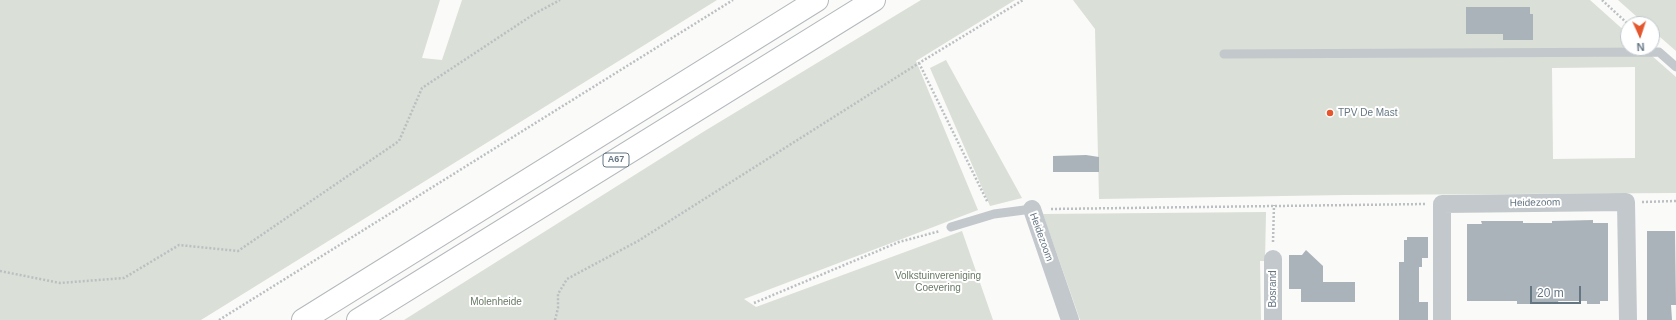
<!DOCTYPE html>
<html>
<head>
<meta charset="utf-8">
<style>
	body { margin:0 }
	#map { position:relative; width:1676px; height:320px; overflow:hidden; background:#fafaf8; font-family:Helvetica,sans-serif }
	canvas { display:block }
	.north { position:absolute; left:1620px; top:16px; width:40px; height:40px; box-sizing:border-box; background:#fff; border:1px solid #c1c8cd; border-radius:50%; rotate:177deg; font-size:11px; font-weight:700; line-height:16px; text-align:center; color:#657683 }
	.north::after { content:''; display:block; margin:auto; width:14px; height:18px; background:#e4572e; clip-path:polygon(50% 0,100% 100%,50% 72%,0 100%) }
	.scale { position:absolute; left:1530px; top:286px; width:51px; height:18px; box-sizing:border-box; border:2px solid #657683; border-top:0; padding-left:5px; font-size:12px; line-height:14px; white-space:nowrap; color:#657683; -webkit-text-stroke:3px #fff; paint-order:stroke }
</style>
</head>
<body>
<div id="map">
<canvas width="1676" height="320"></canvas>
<div class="north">N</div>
<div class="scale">20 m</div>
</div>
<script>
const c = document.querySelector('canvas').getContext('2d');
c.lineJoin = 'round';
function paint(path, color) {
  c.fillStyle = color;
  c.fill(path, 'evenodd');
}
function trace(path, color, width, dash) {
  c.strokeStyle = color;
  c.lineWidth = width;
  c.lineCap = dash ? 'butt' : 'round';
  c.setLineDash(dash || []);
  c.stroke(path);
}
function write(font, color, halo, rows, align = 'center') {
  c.font = font + ' Helvetica,sans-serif';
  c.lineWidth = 4;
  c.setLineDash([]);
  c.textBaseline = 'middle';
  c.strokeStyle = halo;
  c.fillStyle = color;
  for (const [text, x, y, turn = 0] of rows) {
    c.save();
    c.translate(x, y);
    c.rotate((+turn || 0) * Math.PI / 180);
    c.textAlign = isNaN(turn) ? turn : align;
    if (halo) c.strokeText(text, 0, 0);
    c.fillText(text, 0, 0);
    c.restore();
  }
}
paint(new Path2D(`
	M 0,0 L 440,0 L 422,58 L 442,60 L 462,0 L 717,0 L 201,320 L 0,320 Z
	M 921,0 L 1015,0 L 916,61 L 978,210 L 744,299 L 756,307 L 962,231 L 993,320 L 404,320 L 703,132 Z
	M 1073,0 L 1590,0 L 1628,34 L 1628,48 L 1643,48 L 1676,77 L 1676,193 L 1344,195 L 1099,199 L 1095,29 ZM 1635,67 L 1635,158 L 1553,159 L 1552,68 Z
	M 1618,0 L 1676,0 L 1676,51 L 1652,30 L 1652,24 L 1645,24 Z
	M 946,60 L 1022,198 L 990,206 L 930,68 Z
	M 1266,212 L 1265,261 L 1260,261 L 1261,320 L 1080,320 L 1043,214 Z`), '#dadfd7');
paint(new Path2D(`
	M 1466,7 L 1530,7 L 1530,14 L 1533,14 L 1533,40 L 1503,40 L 1503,34 L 1466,34 Z
	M 1086,155 L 1099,157 L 1099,172 L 1053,172 L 1053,156 Z
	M 1593,220 L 1593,223 L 1608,223 L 1608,301 L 1600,301 L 1600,304 L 1587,304 L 1587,301 L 1558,301 L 1559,304 L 1517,304 L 1517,301 L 1467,301 L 1467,224 L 1482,224 L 1481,221 L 1523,221 L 1523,223 L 1552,223 L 1552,221 Z
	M 1647,231 L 1675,231 L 1676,305 L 1671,305 L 1672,320 L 1647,320 Z
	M 1407,237 L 1428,237 L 1428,258 L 1422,258 L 1422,267 L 1419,267 L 1419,302 L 1428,302 L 1428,320 L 1399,320 L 1399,262 L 1404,262 L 1404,240 L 1407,240 Z
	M 1306,250 L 1323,266 L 1323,282 L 1355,282 L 1355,302 L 1301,302 L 1301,289 L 1289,289 L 1289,255 L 1302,255 Z`), '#aab3b9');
const highway = new Path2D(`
	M 303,320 L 817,0
	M 358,320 L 874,0`);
trace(highway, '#b4b9bd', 24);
trace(new Path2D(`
	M 1602,0 L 1628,24
	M 919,63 L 988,203
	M 1642,202 L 1676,201
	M 1051,209 L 1426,204
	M 1273,242 L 1274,205
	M 0,271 L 60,283 L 124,278 L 179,245 L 238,251 L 399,141 L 422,88 L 534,14 L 560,0
	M 754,303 L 899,242 L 940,231
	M 219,320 L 733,0
	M 555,320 L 558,308 L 558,294 L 567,279 L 638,241 L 919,63 L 1023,0`), '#bbbfc2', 2.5, [2, 2]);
trace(new Path2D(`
	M 1224,54 L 1659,52 L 1676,67
	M 951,227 L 994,214 L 1032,209`), '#c3c8cc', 9);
trace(new Path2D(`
	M 1032,209 L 1070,320
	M 1273,320 L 1273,259
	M 1442,320 L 1442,204 L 1626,202 L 1628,320`), '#c3c8cc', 18);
trace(highway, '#fff', 22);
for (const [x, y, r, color] of [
	[1330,113,4,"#e4572e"]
]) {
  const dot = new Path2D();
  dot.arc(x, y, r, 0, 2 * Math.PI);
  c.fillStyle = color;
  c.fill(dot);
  trace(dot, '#fff', 1.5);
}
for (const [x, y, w] of [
	[616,160,26]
]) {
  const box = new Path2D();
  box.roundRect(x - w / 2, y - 7, w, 14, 3);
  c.fillStyle = '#fff';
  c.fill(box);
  trace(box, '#657683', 1);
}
write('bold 9px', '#657683', null, [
	["A67",616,160]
]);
write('10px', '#657683', '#fff', [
	["TPV De Mast",1338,113]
], 'left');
write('10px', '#657683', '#fff', [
	["Heidezoom",1535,203,-1],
	["Heidezoom",1041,237,70],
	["Bosrand",1273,289,-90]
]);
write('10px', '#687a64', '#fff', [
	["Volkstuinvereniging",938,276],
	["Coevering",938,288],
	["Molenheide",496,302]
]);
</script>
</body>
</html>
